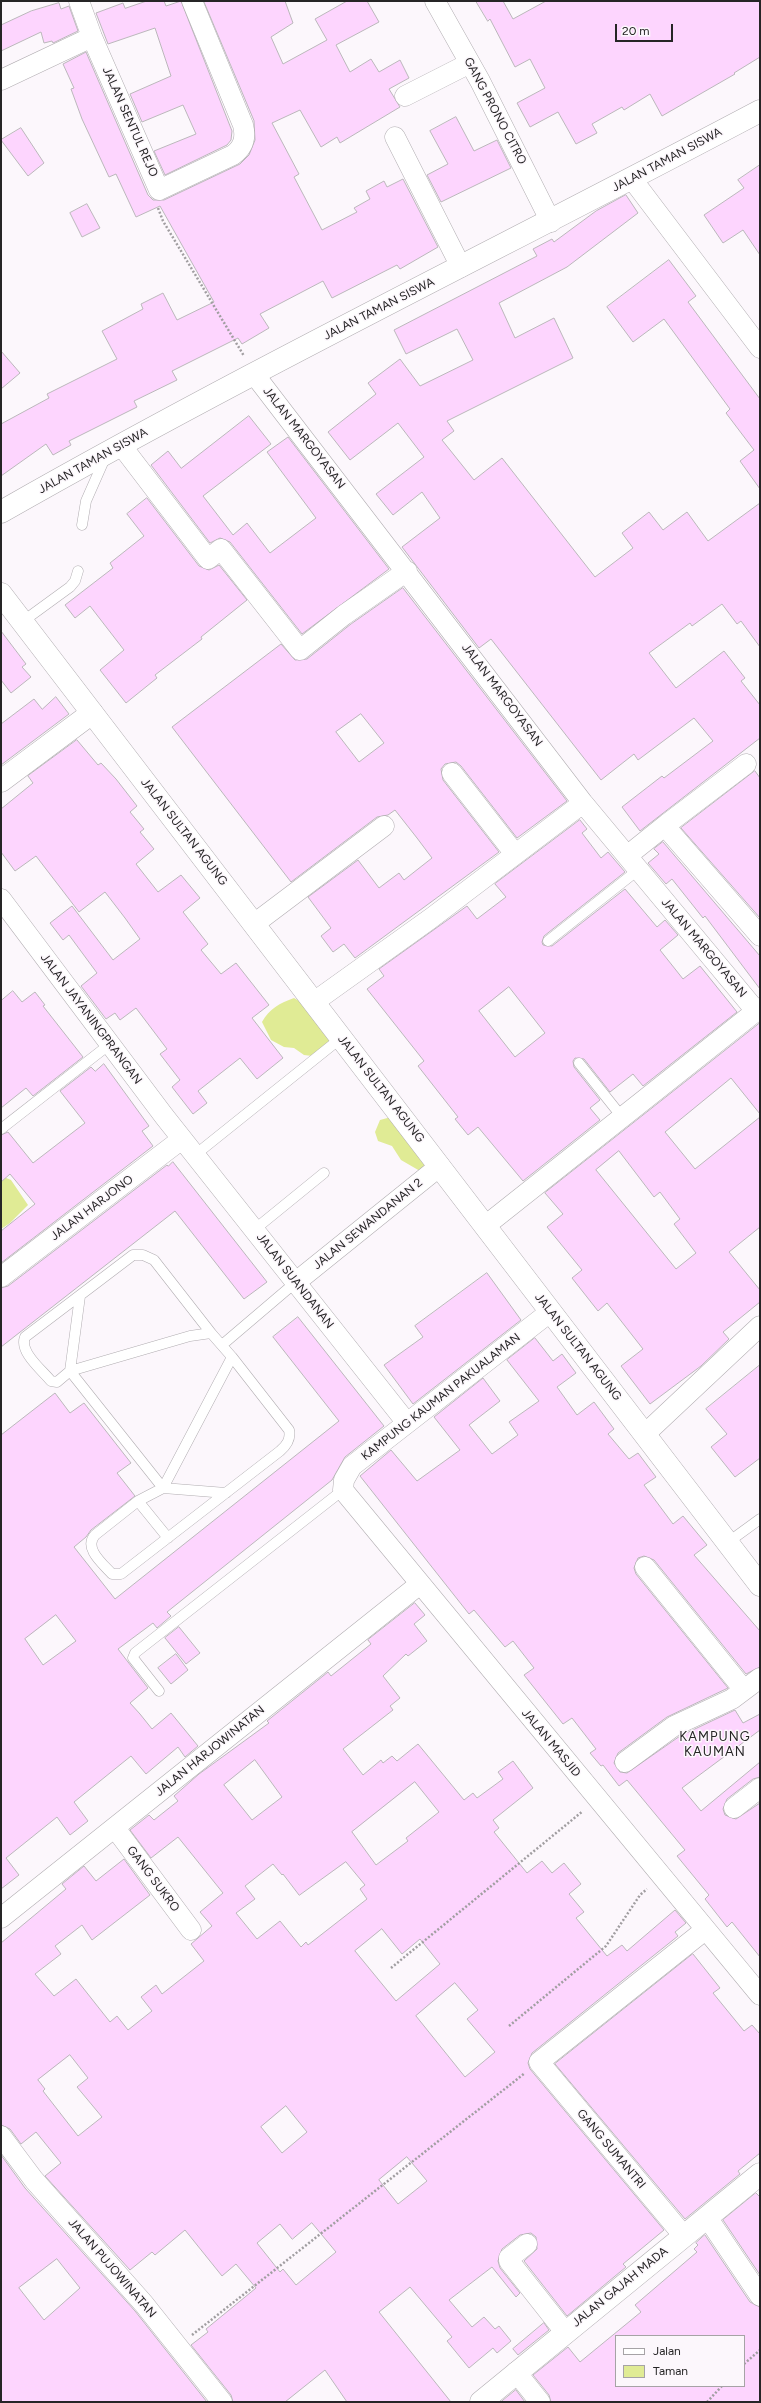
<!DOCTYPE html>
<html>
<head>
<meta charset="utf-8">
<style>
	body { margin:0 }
	#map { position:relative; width:761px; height:2403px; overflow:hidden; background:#fcf7fc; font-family:Figtree,sans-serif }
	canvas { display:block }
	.frame { position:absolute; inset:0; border:2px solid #262526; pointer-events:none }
	.legend { position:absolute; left:615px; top:2335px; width:130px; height:52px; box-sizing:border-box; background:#fcf7fc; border:1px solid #a6a3a6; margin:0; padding:5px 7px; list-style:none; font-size:12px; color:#262526 }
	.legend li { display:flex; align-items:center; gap:8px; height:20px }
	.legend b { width:20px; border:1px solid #a6a3a6 }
	.scale { position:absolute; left:615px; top:24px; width:58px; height:18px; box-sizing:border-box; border:2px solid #262526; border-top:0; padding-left:5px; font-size:12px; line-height:14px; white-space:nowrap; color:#262526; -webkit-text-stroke:3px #fcf7fc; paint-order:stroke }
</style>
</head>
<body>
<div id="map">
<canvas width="761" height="2403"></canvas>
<div class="frame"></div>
<ul class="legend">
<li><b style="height:5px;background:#fff"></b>Jalan</li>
<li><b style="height:11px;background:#e0eb95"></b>Taman</li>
</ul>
<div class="scale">20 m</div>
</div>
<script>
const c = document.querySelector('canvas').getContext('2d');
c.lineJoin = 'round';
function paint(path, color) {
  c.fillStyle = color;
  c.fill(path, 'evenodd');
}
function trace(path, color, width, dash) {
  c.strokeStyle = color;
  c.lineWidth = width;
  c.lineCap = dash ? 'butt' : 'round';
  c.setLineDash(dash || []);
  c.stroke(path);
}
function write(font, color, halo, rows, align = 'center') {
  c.font = font + ' Figtree,sans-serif';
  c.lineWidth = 3;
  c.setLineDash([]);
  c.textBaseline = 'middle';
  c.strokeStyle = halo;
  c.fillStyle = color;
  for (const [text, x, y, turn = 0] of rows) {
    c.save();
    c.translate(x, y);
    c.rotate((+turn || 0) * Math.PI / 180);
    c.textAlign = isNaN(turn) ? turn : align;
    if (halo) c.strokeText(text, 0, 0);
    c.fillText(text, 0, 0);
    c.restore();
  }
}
paint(new Path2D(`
	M 294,998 L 308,1006 L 334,1041 L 312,1056 L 304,1055 L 294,1048 L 284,1047 L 271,1040 L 262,1022 C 269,1009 280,1003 294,998 Z
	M 391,1117 L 433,1164 L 420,1171 L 401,1160 L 392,1146 L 378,1141 L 375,1132 L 380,1120 Z
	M 4,1177 L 11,1180 L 28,1205 L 10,1223 L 1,1229 L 1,1178 Z`), '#e0eb95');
const building = new Path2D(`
	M 147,1 L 164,1 L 166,6 L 181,1 L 232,131 L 231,140 L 227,145 L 165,175 L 154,151 L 196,134 L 183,105 L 142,122 L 130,94 L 171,76 L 155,28 L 108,44 L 96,13 L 123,3 L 125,8 Z
	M 204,1 L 285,1 L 293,23 L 271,37 L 283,64 L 327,40 L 315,19 L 347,1 L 367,1 L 379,22 L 336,45 L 350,72 L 371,59 L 379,72 L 400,60 L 409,78 L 389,89 L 400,107 L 340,143 L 337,137 L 321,147 L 300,110 L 272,123 L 299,174 L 294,177 L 322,230 L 357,212 L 354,208 L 370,199 L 366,191 L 384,181 L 387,187 L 403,179 L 438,247 L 400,269 L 397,265 L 332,298 L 323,281 L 260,314 L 269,328 L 242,344 L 238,338 L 172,371 L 177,380 L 134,401 L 137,407 L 69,441 L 71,445 L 53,455 L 46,444 L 1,476 L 1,424 L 49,398 L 47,394 L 117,359 L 102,331 L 143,309 L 141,304 L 163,293 L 177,320 L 214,302 L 160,206 L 136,217 L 116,174 L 109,177 L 82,119 L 71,89 L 74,88 L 63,64 L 86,52 L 148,195 L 153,200 L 164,200 L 240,164 L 249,155 L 255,140 L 254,121 Z
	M 476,1 L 503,1 L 513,19 L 546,1 L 760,1 L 760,57 L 734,73 L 735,74 L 662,116 L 650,94 L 624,110 L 622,107 L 592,124 L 597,133 L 576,144 L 558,112 L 530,127 L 517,103 L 545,88 L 530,59 L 515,67 L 490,19 L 488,21 Z
	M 59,3 L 61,9 L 69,6 L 78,31 L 53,43 L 52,41 L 44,43 L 41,32 L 1,51 L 1,25 L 31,11 Z
	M 456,117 L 474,151 L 497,140 L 511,168 L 441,202 L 427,175 L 448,164 L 430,131 Z
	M 21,128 L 44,163 L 28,176 L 1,140 Z
	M 760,165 L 760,255 L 743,230 L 723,243 L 704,215 L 744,188 L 738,180 Z
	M 626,195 L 638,213 L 567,267 L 499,303 L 515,338 L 554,318 L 573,358 L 447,421 L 454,431 L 442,440 L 474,480 L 502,458 L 595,577 L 633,548 L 622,533 L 649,512 L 663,530 L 687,512 L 708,541 L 760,503 L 760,647 L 741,621 L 737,624 L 722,604 L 692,626 L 690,623 L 649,653 L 676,688 L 724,651 L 745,678 L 741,681 L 760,705 L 760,738 L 640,831 L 622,807 L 662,776 L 664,778 L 713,741 L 694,718 L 638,760 L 634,754 L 601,780 L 491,639 L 479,648 L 402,547 L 440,518 L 422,492 L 393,515 L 376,494 L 424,457 L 398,423 L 350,460 L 328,432 L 376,394 L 368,383 L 400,359 L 420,386 L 473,360 L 457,329 L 406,354 L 394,330 L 537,256 L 533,249 L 552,239 L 554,242 L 596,211 Z
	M 87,204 L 100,228 L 82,237 L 70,213 Z
	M 669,260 L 696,296 L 688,302 L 760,399 L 760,489 L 740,461 L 754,450 L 726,413 L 730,409 L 664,319 L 633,342 L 607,307 Z
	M 1,351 L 20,373 L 1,389 Z
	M 249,416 L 271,444 L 203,496 L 233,535 L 247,523 L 270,553 L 316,518 L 267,452 L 288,437 L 389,569 L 302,634 L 230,542 L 220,538 L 210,543 L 151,465 L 168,451 L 181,468 Z
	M 147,498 L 199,566 L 209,570 L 219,565 L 247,600 L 201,637 L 202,639 L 155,675 L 157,678 L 126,703 L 100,670 L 124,650 L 90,606 L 75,618 L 65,605 L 113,568 L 110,563 L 144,536 L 127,514 Z
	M 403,588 L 567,801 L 517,838 L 461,766 L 456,762 L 445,764 L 441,769 L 443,780 L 499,852 L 355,958 L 344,944 L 333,952 L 321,936 L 331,928 L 308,897 L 358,860 L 379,888 L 399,873 L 404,880 L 432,858 L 417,838 L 395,810 L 388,815 L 377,817 L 291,882 L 172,727 L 281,644 L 295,660 L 307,659 L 351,624 ZM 361,714 L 384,743 L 359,762 L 336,732 Z
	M 1,631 L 26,664 L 22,667 L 31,677 L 11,693 L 1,680 Z
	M 56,697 L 69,714 L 1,765 L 1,724 L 34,699 L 42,709 Z
	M 77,740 L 98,765 L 101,763 L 116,779 L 137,806 L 130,812 L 144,829 L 140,832 L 154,849 L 136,864 L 158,892 L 181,875 L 200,898 L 183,912 L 208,944 L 201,950 L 221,974 L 236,963 L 269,1005 L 252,1018 L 283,1058 L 257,1079 L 240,1058 L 198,1091 L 207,1103 L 193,1114 L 172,1087 L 180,1080 L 160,1054 L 167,1049 L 136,1008 L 120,1020 L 115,1013 L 106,1019 L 81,986 L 97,973 L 69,935 L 63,940 L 50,923 L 72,906 L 113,960 L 140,939 L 125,918 L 105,892 L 79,912 L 36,856 L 15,871 L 1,852 L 1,809 L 33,783 L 28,776 Z
	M 755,771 L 760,778 L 760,918 L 681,828 Z
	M 580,820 L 587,829 L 582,833 L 601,858 L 608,852 L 625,872 L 544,936 L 542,942 L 543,945 L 552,946 L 625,889 L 657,927 L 665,920 L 678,935 L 660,950 L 683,979 L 700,966 L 737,1012 L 643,1086 L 633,1074 L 610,1092 L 584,1059 L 575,1058 L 573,1061 L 574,1067 L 600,1100 L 590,1108 L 600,1120 L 523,1181 L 478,1127 L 468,1135 L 455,1119 L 458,1117 L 418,1066 L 424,1061 L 367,989 L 384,976 L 379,969 L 467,906 L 477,919 L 506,897 L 495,884 ZM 509,987 L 545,1033 L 515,1057 L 479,1011 Z
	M 663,842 L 760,956 L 760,989 L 705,916 L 703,918 L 672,879 L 666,884 L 648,863 L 659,854 L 654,849 Z
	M 13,991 L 22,1002 L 35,992 L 45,1005 L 43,1006 L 83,1057 L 33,1096 L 26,1088 L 1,1108 L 1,1001 Z
	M 760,1023 L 760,1114 L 731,1078 L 665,1132 L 695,1169 L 760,1117 L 760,1227 L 729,1252 L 760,1290 L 760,1302 L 723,1332 L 729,1339 L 701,1366 L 650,1404 L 621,1366 L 643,1349 L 607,1303 L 598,1311 L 572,1278 L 582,1270 L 547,1227 L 563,1214 L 545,1193 ZM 619,1151 L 654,1197 L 660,1192 L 680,1219 L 674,1224 L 696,1253 L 676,1269 L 596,1170 Z
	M 104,1064 L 149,1126 L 142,1131 L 153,1146 L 1,1263 L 1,1231 L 35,1204 L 10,1174 L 1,1182 L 1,1135 L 8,1132 L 33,1163 L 85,1123 L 60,1091 L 91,1067 L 95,1071 Z
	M 173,1162 L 267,1282 L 244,1299 L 175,1211 L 1,1347 L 1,1288 L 8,1286 L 167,1165 L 168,1166 Z
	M 487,1273 L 521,1320 L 413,1404 L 384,1365 L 423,1337 L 415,1326 Z
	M 298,1317 L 384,1426 L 345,1457 L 332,1480 L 167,1612 L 171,1616 L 157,1628 L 153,1623 L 118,1649 L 148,1688 L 130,1703 L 140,1714 L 152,1729 L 171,1713 L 198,1746 L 185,1757 L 178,1747 L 146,1774 L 131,1756 L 74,1802 L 88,1821 L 70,1835 L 57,1817 L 6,1858 L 19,1875 L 1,1889 L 1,1435 L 55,1393 L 70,1413 L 84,1403 L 131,1463 L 117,1473 L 135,1496 L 91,1530 L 86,1537 L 74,1547 L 115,1599 L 339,1421 L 273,1337 ZM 56,1615 L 76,1641 L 43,1665 L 25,1639 Z
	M 535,1338 L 553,1361 L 562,1354 L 576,1373 L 557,1387 L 577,1415 L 594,1402 L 614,1429 L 608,1434 L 629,1459 L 638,1453 L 656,1477 L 644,1485 L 673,1524 L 683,1516 L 707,1545 L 694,1555 L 760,1631 L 760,1667 L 746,1674 L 654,1560 L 644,1556 L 638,1558 L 634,1568 L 636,1574 L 728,1688 L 667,1717 L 618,1753 L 614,1763 L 620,1772 L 627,1773 L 680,1736 L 735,1710 L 743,1723 L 760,1714 L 760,1730 L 682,1788 L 701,1811 L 760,1762 L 760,1777 L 753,1779 L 727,1799 L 723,1809 L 725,1815 L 736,1819 L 760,1803 L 760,1957 L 732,1922 L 727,1927 L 705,1899 L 709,1895 L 677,1856 L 685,1850 L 627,1780 L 619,1786 L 603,1765 L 601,1766 L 590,1753 L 596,1749 L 572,1718 L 563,1724 L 524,1675 L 534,1668 L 513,1641 L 505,1647 L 474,1610 L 469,1614 L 360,1476 L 391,1450 L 417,1481 L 460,1450 L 434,1417 L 483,1378 L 500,1401 L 469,1425 L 492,1454 L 518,1435 L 509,1422 L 539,1401 L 507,1360 Z
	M 760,1365 L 760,1458 L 735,1477 L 711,1447 L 727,1434 L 706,1409 Z
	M 415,1603 L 425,1615 L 414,1624 L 427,1641 L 408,1656 L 406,1654 L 383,1676 L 400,1698 L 390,1706 L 393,1710 L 343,1749 L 363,1775 L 381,1760 L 383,1763 L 392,1756 L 397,1761 L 418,1744 L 464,1800 L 473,1793 L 477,1798 L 503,1779 L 498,1772 L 513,1761 L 533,1788 L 493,1820 L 499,1828 L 494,1832 L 527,1873 L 542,1861 L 552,1873 L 564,1863 L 581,1884 L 569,1894 L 584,1912 L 576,1918 L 607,1956 L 622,1945 L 627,1951 L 675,1910 L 686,1923 L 675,1932 L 678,1936 L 532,2053 L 528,2063 L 530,2069 L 664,2230 L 623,2264 L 626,2267 L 567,2316 L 524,2261 L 537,2249 L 536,2237 L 531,2233 L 520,2235 L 502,2249 L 498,2261 L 500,2268 L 520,2293 L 516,2297 L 492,2267 L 449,2300 L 472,2327 L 484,2317 L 495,2329 L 499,2326 L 511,2341 L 497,2353 L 493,2348 L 469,2368 L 447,2341 L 452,2337 L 410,2287 L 379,2312 L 451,2402 L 347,2402 L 325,2370 L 285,2402 L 233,2402 L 231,2395 L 191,2345 L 208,2332 L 206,2329 L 256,2288 L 236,2264 L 222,2276 L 185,2230 L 155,2255 L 152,2252 L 130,2270 L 45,2176 L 61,2163 L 36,2132 L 21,2144 L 10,2129 L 1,2125 L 1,1943 L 66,1889 L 62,1884 L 84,1866 L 96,1881 L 124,1859 L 150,1895 L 92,1940 L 82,1925 L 55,1946 L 61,1954 L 35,1974 L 54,1996 L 76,1979 L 110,2022 L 117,2016 L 128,2030 L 152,2011 L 141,1997 L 156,1985 L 162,1994 L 204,1961 L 191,1944 L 212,1926 L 200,1912 L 223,1893 L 178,1837 L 151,1858 L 130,1830 L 149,1815 L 154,1820 L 178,1801 L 174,1796 L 199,1774 L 269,1723 L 267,1721 L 328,1672 L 331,1676 L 371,1644 L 368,1640 ZM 255,1760 L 282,1797 L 252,1820 L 224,1785 ZM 415,1782 L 439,1812 L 406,1838 L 408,1841 L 376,1865 L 352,1832 ZM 346,1862 L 365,1885 L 360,1889 L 367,1899 L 308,1945 L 306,1942 L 301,1947 L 280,1921 L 257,1939 L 236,1913 L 255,1899 L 245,1886 L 273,1864 L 282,1875 L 283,1874 L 299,1895 ZM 382,1929 L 402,1954 L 420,1939 L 440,1964 L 396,2001 L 355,1951 ZM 455,1983 L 478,2010 L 467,2019 L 495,2052 L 465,2077 L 416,2016 ZM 70,2055 L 88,2078 L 77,2087 L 102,2117 L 78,2136 L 43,2091 L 45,2089 L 38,2080 ZM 286,2106 L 307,2132 L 282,2153 L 261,2127 ZM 407,2157 L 427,2181 L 398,2204 L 379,2180 ZM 312,2223 L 336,2252 L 296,2285 L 283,2269 L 280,2272 L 257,2243 L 280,2224 L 292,2239 Z
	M 179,1627 L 200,1653 L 186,1664 L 165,1638 Z
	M 176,1654 L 188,1670 L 171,1684 L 158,1668 Z
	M 693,1954 L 720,1988 L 713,1993 L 744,2031 L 752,2025 L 760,2034 L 760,2153 L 738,2171 L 740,2174 L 685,2219 L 555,2064 Z
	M 1,2155 L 25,2188 L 135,2311 L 207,2402 L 1,2402 ZM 57,2259 L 80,2288 L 44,2320 L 19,2288 Z
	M 756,2193 L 760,2197 L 760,2275 L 723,2220 Z
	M 705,2235 L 750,2302 L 760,2307 L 760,2402 L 551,2402 L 549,2395 L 533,2375 L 568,2347 L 580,2362 L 641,2312 L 635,2305 L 697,2252 L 694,2249 L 698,2245 L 696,2243 ZM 616,2336 L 744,2336 L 744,2386 L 616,2386 Z
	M 544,2323 L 549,2330 L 518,2355 L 513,2349 Z
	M 516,2390 L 525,2402 L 501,2402 Z`);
paint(building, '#fdd5fe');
trace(building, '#bbb7bb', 1);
const lane = new Path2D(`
	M 82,525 L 86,501 L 105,458
	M 22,622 L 70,587 L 75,581 L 78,571
	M 548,941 L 638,870
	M 579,1063 L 622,1117
	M 1,1129 L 110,1044
	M 195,1155 L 341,1038
	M 254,1230 L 324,1173
	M 80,1296 L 70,1371 L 163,1488 L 232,1357 L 211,1333 L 190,1336 L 70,1371 L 57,1382 L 51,1381 C 42,1370 19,1352 25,1337 L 133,1255 L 143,1255 L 154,1260 L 211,1333
	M 222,1345 L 296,1282
	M 226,1493 L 163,1488 L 138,1501 L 95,1535 C 83,1548 103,1564 112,1574 L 121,1574 L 280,1451 C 287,1445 291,1439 289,1430 L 232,1357
	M 138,1501 L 168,1538
	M 727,1543 L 760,1519
	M 159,1691 L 133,1658 L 135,1653 L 343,1490`);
const street = new Path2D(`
	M 79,1 L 92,37 L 159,190 L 233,155 C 244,147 246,137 243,125 L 192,1
	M 435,1 L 480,81 L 551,222
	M 1,80 L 92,37
	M 405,96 L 470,63
	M 395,137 L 461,267
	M 632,179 L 760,348
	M 254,374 L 583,803 L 756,1011
	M 121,445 L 208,559 L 221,549 L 300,650 L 344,615 L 407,571
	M 746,764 L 667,824 L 670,832 L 760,936
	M 452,773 L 515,854
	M 627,856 L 667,824
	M 1,899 L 164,1116 L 407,1423
	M 254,924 L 384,826
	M 314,1002 L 430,919 L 583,803
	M 485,1226 L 760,1008
	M 1,1277 L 182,1139
	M 296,1282 L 440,1166
	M 550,1312 L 352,1466 L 344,1480 L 343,1490 L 760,1995
	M 645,1434 L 760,1326
	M 645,1567 L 744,1690
	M 625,1762 L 674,1726 L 732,1699 L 760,1678
	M 734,1808 L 760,1788
	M 115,1828 L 191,1930
	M 1,1918 L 420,1584
	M 1,2136 L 34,2180 L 144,2304 L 222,2402
	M 707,2217 L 760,2296
	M 683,2235 L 539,2062 L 705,1930
	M 527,2244 L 509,2258 L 509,2261 L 565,2332
	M 516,2372 L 540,2402`);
const secondary = new Path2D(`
	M 1,512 C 250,370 507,245 760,111
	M 1,781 L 92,713
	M 481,2402 L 760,2174`);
const primary = new Path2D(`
	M 1,594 L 760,1585`);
trace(lane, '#b1adb1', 11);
trace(street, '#b1adb1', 21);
trace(secondary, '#b1adb1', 23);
trace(primary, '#b1adb1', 23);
trace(new Path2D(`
	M 158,208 L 163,221 L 244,356
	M 391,1968 L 583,1811
	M 509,2026 L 606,1946 L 640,1895 L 647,1889
	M 192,2335 L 525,2073
	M 744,2364 L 760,2350
	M 707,2402 L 722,2386`), '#a19ea1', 2.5, [2, 2]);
trace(lane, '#fff', 10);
trace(street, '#fff', 20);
trace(secondary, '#fff', 22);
trace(primary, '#fff', 22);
write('12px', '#262526', '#fcf7fc', [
	["GANG PRONO CITRO",495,111,62],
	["JALAN SENTUL REJO",130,122,66],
	["JALAN TAMAN SISWA",667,160,-28],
	["JALAN TAMAN SISWA",379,309,-27],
	["JALAN MARGOYASAN",304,438,52],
	["JALAN TAMAN SISWA",93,461,-29],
	["JALAN MARGOYASAN",502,695,53],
	["JALAN SULTAN AGUNG",184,832,52],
	["JALAN MARGOYASAN",704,948,50],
	["JALAN JAYANINGPRANGAN",91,1019,53],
	["JALAN SULTAN AGUNG",381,1089,52],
	["JALAN HARJONO",92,1208,-37],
	["JALAN SEWANDANAN 2",368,1224,-39],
	["JALAN SUANDANAN",295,1281,52],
	["JALAN SULTAN AGUNG",578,1347,52],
	["KAMPUNG KAUMAN PAKUALAMAN",441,1397,-38],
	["JALAN MASJID",551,1743,50],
	["JALAN HARJOWINATAN",210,1751,-39],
	["GANG SUKRO",153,1879,53],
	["GANG SUMANTRI",611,2149,50],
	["JALAN PUJOWINATAN",112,2268,49],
	["JALAN GAJAH MADA",620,2287,-39]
]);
c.letterSpacing = '1px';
write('13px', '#262526', '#fcf7fc', [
	["KAMPUNG",715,1737],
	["KAUMAN",715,1752]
]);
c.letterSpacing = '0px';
</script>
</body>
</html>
